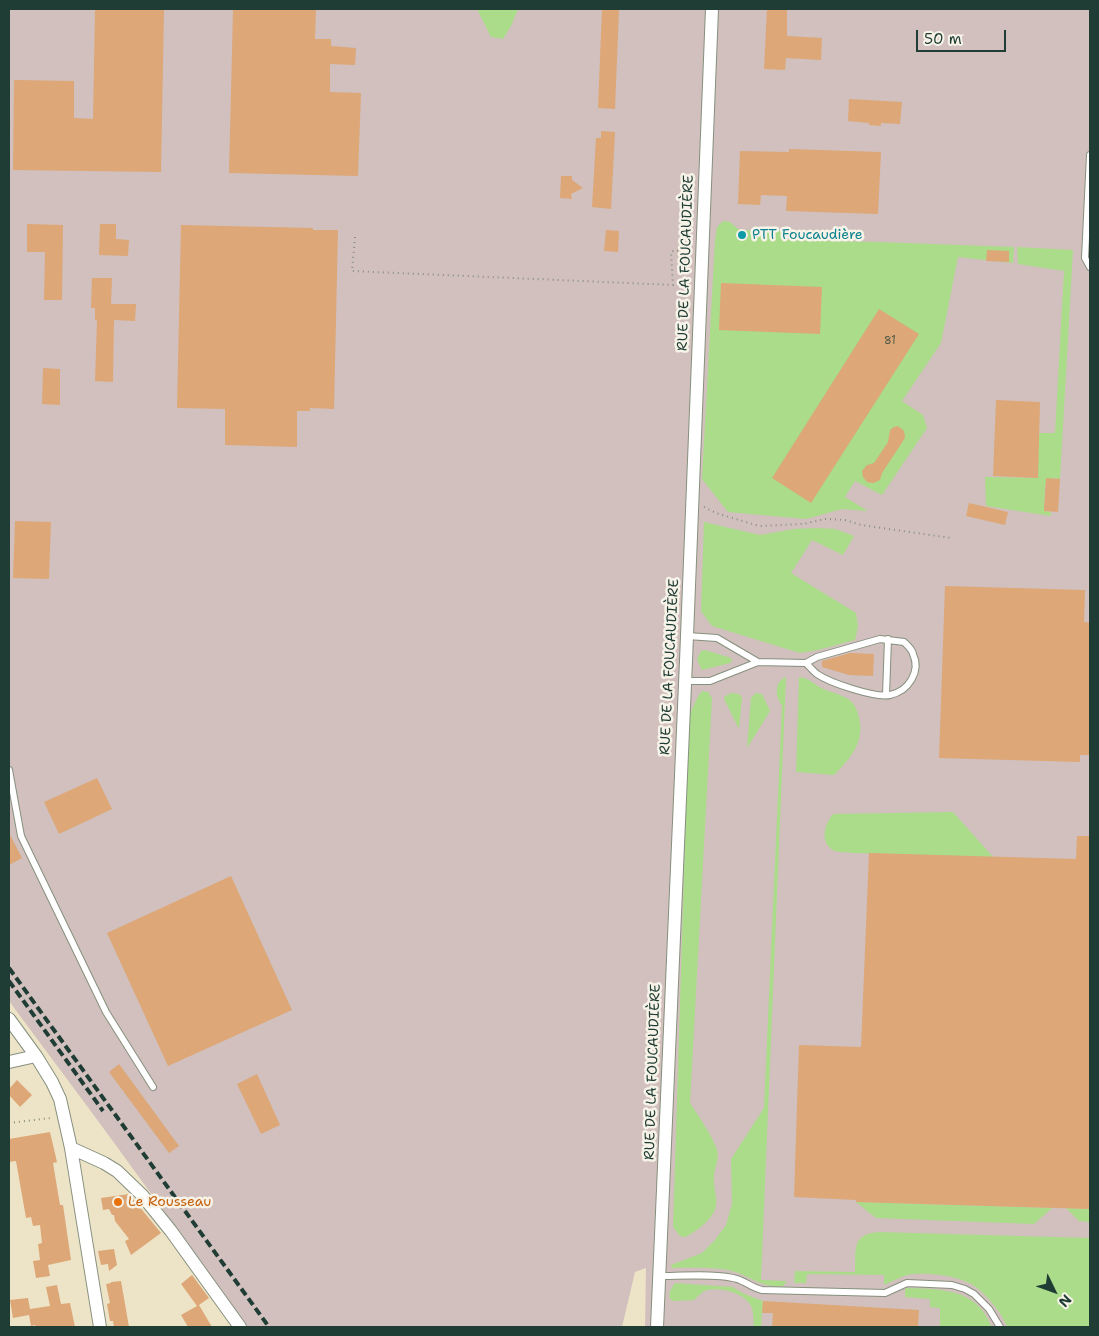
<!DOCTYPE html>
<html>
<head>
<meta charset="utf-8">
<style>
	body { margin:0 }
	#map { position:relative; width:1099px; height:1336px; overflow:hidden; background:#ede4c7; font-family:"Shantell Sans",sans-serif }
	canvas { display:block }
	.frame { position:absolute; inset:0; border:10px solid #1f3d34; pointer-events:none }
	.north { position:absolute; left:1029px; top:1266px; width:50px; height:50px; -webkit-text-stroke:4px #f7f3e8; paint-order:stroke; rotate:132deg; font-size:14px; font-weight:700; line-height:20px; text-align:center; color:#1f3d34 }
	.north::after { content:''; display:block; margin:auto; width:18px; height:22px; background:#1f3d34; clip-path:polygon(50% 0,100% 100%,50% 72%,0 100%) }
	.scale { position:absolute; left:916px; top:30px; width:90px; height:22px; box-sizing:border-box; border:2px solid #1f3d34; border-top:0; padding-left:6px; font-size:15px; line-height:18px; white-space:nowrap; color:#1f3d34; -webkit-text-stroke:4px #f7f3e8; paint-order:stroke }
</style>
</head>
<body>
<div id="map">
<canvas width="1099" height="1336"></canvas>
<div class="frame"></div>
<div class="north">N</div>
<div class="scale">50 m</div>
</div>
<script>
const c = document.querySelector('canvas').getContext('2d');
c.lineJoin = 'round';
function paint(path, color) {
  c.fillStyle = color;
  c.fill(path, 'evenodd');
}
function trace(path, color, width, dash) {
  c.strokeStyle = color;
  c.lineWidth = width;
  c.lineCap = dash ? 'butt' : 'round';
  c.setLineDash(dash || []);
  c.stroke(path);
}
function write(font, color, halo, rows, align = 'center') {
  c.font = font + ' "Shantell Sans",sans-serif';
  c.lineWidth = 5;
  c.setLineDash([]);
  c.textBaseline = 'middle';
  c.strokeStyle = halo;
  c.fillStyle = color;
  for (const [text, x, y, turn = 0] of rows) {
    c.save();
    c.translate(x, y);
    c.rotate((+turn || 0) * Math.PI / 180);
    c.textAlign = isNaN(turn) ? turn : align;
    if (halo) c.strokeText(text, 0, 0);
    c.fillText(text, 0, 0);
    c.restore();
  }
}
paint(new Path2D(`
	M 9,9 L 1090,9 L 1090,1327 L 645,1327 L 646,1268 L 635,1272 L 622,1327 L 248,1327 L 104,1129 L 9,1001 Z`), '#d1c0bd');
paint(new Path2D(`
	M 477,9 L 518,9 L 511,26 L 503,39 L 491,37 Z
	M 723,221 L 730,222 L 739,230 L 787,231 L 786,240 L 880,242 L 1014,247 L 1013,263 L 958,257 L 941,343 L 902,401 L 923,415 L 927,428 L 882,495 L 855,481 L 845,497 L 868,511 L 842,509 L 806,519 L 728,512 L 702,479 L 715,240 L 717,227 Z
	M 1017,247 L 1073,250 L 1060,479 L 1053,478 L 1052,485 L 1045,485 L 1044,511 L 1051,512 L 1051,516 L 986,506 L 985,477 L 1037,478 L 1039,433 L 1055,433 L 1064,271 L 1018,264 Z
	M 704,522 L 760,535 L 794,529 L 816,528 L 835,529 L 854,536 L 843,555 L 812,540 L 791,573 L 856,613 L 858,626 L 855,640 L 818,650 L 800,653 L 712,626 L 701,611 Z
	M 705,650 L 731,658 L 732,661 L 730,663 L 702,670 L 697,659 L 701,651 Z
	M 786,677 L 761,1280 L 787,1281 L 783,1286 C 762,1289 748,1274 728,1270 C 710,1267 690,1268 672,1268 L 671,1265 L 702,1253 L 715,1240 L 726,1225 L 732,1204 L 731,1159 L 764,1108 L 782,705 C 775,697 774,681 786,677 Z
	M 799,677 C 809,678 814,684 823,689 C 831,692 840,694 848,699 C 855,703 857,710 859,718 C 865,742 850,759 834,775 L 796,772 Z
	M 702,691 L 708,692 L 712,698 L 690,1103 C 699,1117 710,1132 716,1147 C 721,1159 714,1166 714,1177 C 713,1186 717,1196 716,1205 C 715,1218 696,1232 685,1237 L 680,1236 L 673,1227 L 689,716 L 697,698 Z
	M 732,693 L 739,694 L 742,698 L 739,729 L 724,699 L 725,696 Z
	M 756,693 L 762,694 L 770,711 L 747,748 L 751,698 Z
	M 953,812 L 993,857 L 853,853 C 847,852 838,853 833,850 C 819,841 825,824 833,814 Z
	M 856,1202 L 1052,1208 L 1034,1224 L 876,1218 Z
	M 1066,1208 L 1090,1209 L 1090,1222 L 1079,1221 Z
	M 879,1232 L 1090,1238 L 1090,1327 L 1007,1327 C 1002,1312 982,1288 967,1282 C 951,1275 930,1273 913,1274 C 904,1275 893,1281 884,1285 L 884,1275 L 807,1274 L 806,1283 L 794,1283 L 795,1271 L 855,1272 C 856,1250 851,1234 879,1232 Z
	M 675,1283 L 733,1287 L 742,1293 L 763,1301 L 761,1327 L 754,1327 C 753,1320 754,1310 750,1304 C 742,1292 720,1287 707,1290 C 702,1292 698,1296 694,1300 L 672,1301 L 669,1297 L 670,1291 Z
	M 907,1288 C 933,1289 965,1288 982,1310 C 986,1315 989,1322 992,1327 L 940,1327 L 940,1308 L 930,1307 L 930,1299 L 905,1297 L 905,1289 Z`), '#aadc8a');
paint(new Path2D(`
	M 95,9 L 164,9 L 161,172 L 13,170 L 14,80 L 74,81 L 74,118 L 93,119 Z
	M 233,9 L 316,9 L 315,39 L 331,39 L 331,46 L 356,48 L 355,65 L 330,64 L 330,92 L 361,93 L 358,176 L 229,173 Z
	M 602,9 L 619,9 L 615,109 L 598,108 Z
	M 767,9 L 787,9 L 787,36 L 822,38 L 821,60 L 786,58 L 785,70 L 764,69 Z
	M 849,99 L 902,102 L 900,124 L 881,123 L 881,126 L 869,125 L 869,123 L 848,121 Z
	M 601,131 L 615,132 L 611,209 L 592,207 L 596,138 L 601,138 Z
	M 789,149 L 881,152 L 878,214 L 786,211 L 787,196 L 761,195 L 760,205 L 738,204 L 740,151 L 789,152 Z
	M 561,176 L 572,176 L 572,180 L 583,188 L 571,194 L 572,199 L 560,198 Z
	M 27,224 L 63,225 L 62,300 L 44,300 L 45,252 L 27,252 Z
	M 100,224 L 116,224 L 116,239 L 129,240 L 128,256 L 99,255 Z
	M 181,225 L 313,228 L 313,230 L 338,230 L 334,409 L 310,408 L 310,411 L 297,411 L 297,447 L 225,445 L 225,409 L 177,408 Z
	M 606,230 L 619,231 L 618,252 L 604,251 Z
	M 987,250 L 1009,251 L 1009,262 L 986,261 Z
	M 92,278 L 112,278 L 111,304 L 136,304 L 135,321 L 114,320 L 113,382 L 95,381 L 97,320 L 95,320 L 95,308 L 91,308 Z
	M 721,283 L 822,287 L 820,334 L 719,330 Z
	M 879,309 L 919,334 L 811,503 L 772,478 Z
	M 43,368 L 60,369 L 60,405 L 42,404 Z
	M 996,400 L 1040,402 L 1038,478 L 993,476 Z
	M 898,426 L 904,431 L 905,437 L 903,441 L 882,473 L 880,480 L 873,483 L 867,482 L 863,477 L 862,471 L 867,465 L 874,463 L 888,442 L 890,430 L 894,427 Z
	M 1046,478 L 1060,479 L 1058,512 L 1044,511 Z
	M 969,503 L 1008,512 L 1005,525 L 966,516 Z
	M 15,521 L 51,522 L 49,579 L 13,578 Z
	M 945,586 L 1085,590 L 1084,622 L 1090,623 L 1090,755 L 1080,755 L 1080,762 L 939,758 Z
	M 850,653 L 874,654 L 873,676 L 849,675 L 822,667 L 822,661 Z
	M 97,778 L 112,809 L 59,834 L 44,802 Z
	M 9,833 L 22,858 L 9,865 Z
	M 1077,836 L 1090,836 L 1090,1209 L 856,1202 L 856,1200 L 794,1197 L 799,1045 L 861,1047 L 869,853 L 1076,859 Z
	M 231,876 L 292,1010 L 168,1066 L 107,933 Z
	M 119,1064 L 179,1146 L 169,1153 L 109,1072 Z
	M 257,1074 L 280,1125 L 261,1134 L 237,1084 Z
	M 17,1080 L 32,1095 L 20,1107 L 9,1095 L 9,1089 Z
	M 50,1132 L 57,1162 L 53,1163 L 60,1205 L 63,1205 L 71,1260 L 48,1265 L 50,1276 L 36,1278 L 33,1261 L 40,1260 L 38,1244 L 42,1243 L 40,1225 L 33,1226 L 31,1217 L 26,1218 L 16,1161 L 9,1162 L 9,1139 Z
	M 129,1194 L 161,1233 L 131,1255 L 125,1241 L 129,1239 L 115,1221 L 114,1215 L 112,1215 L 109,1209 L 103,1210 L 101,1198 Z
	M 114,1249 L 117,1265 L 109,1271 L 108,1264 L 101,1265 L 98,1251 Z
	M 192,1275 L 209,1298 L 199,1305 L 212,1327 L 188,1327 L 181,1315 L 197,1306 L 181,1284 Z
	M 121,1281 L 129,1327 L 114,1327 L 113,1321 L 110,1321 L 107,1304 L 110,1303 L 106,1284 L 111,1283 L 111,1282 Z
	M 57,1285 L 61,1304 L 70,1303 L 75,1327 L 36,1327 L 35,1325 L 31,1326 L 29,1315 L 13,1318 L 10,1300 L 28,1298 L 30,1309 L 50,1306 L 46,1287 Z
	M 763,1301 L 919,1310 L 918,1327 L 772,1327 L 773,1313 L 762,1313 Z`), '#dda777');
const service = new Path2D(`
	M 1090,155 L 1085,258 L 1090,267
	M 687,636 L 717,638 L 758,662
	M 685,681 L 710,681 L 758,662 L 806,663 L 817,657 L 880,639 L 904,642 C 907,645 912,649 913,654 C 921,671 909,691 890,695 C 875,698 830,683 817,674 C 813,671 809,666 806,663
	M 886,695 L 888,639
	M 9,770 L 21,836 L 106,1012 L 153,1087
	M 659,1276 C 679,1276 720,1273 737,1279 C 746,1282 753,1288 762,1290 L 885,1293 L 907,1283 L 952,1285 L 965,1289 L 974,1294 L 989,1309 L 1000,1327`);
const minor = new Path2D(`
	M 9,1019 L 36,1056 L 52,1082 L 60,1099 L 71,1148 L 100,1327
	M 9,1062 L 36,1056
	M 71,1148 L 104,1163 L 117,1171 L 142,1195 L 171,1231 L 240,1327
	M 657,1327 L 686,661 L 712,9`);
trace(service, '#86907e', 8);
trace(minor, '#86907e', 14);
trace(new Path2D(`
	M 355,237 L 352,271 L 673,285 L 671,252 L 675,250 L 689,253
	M 704,507 L 716,513 L 759,526 L 803,524 L 825,519 L 845,520 L 861,525 L 951,538
	M 9,1123 L 51,1118`), '#86907e', 2, [1, 4]);
trace(service, '#fff', 6);
trace(minor, '#fff', 12);
trace(new Path2D(`
	M 9,968 L 269,1327
	M 9,981 L 103,1111`), '#1f3d34', 4, [8, 4]);
for (const [x, y, r, color] of [
	[742,235,5,"#0f9aa8"],
	[118,1202,5,"#e8710a"]
]) {
  const dot = new Path2D();
  dot.arc(x, y, r, 0, 2 * Math.PI);
  c.fillStyle = color;
  c.fill(dot);
  trace(dot, '#f7f3e8', 2);
}
write('11px', '#4e5845', null, [
	["81",890,341]
]);
write('14px', '#0d838f', '#f7f3e8', [
	["PTT Foucaudière",752,235]
], 'left');
write('14px', '#1f3d34', '#f7f3e8', [
	["RUE DE LA FOUCAUDIÈRE",686,263,-88],
	["RUE DE LA FOUCAUDIÈRE",670,667,-87],
	["RUE DE LA FOUCAUDIÈRE",653,1072,-88]
]);
write('14px', '#c56008', '#f7f3e8', [
	["Le Rousseau",128,1202]
], 'left');
</script>
</body>
</html>
